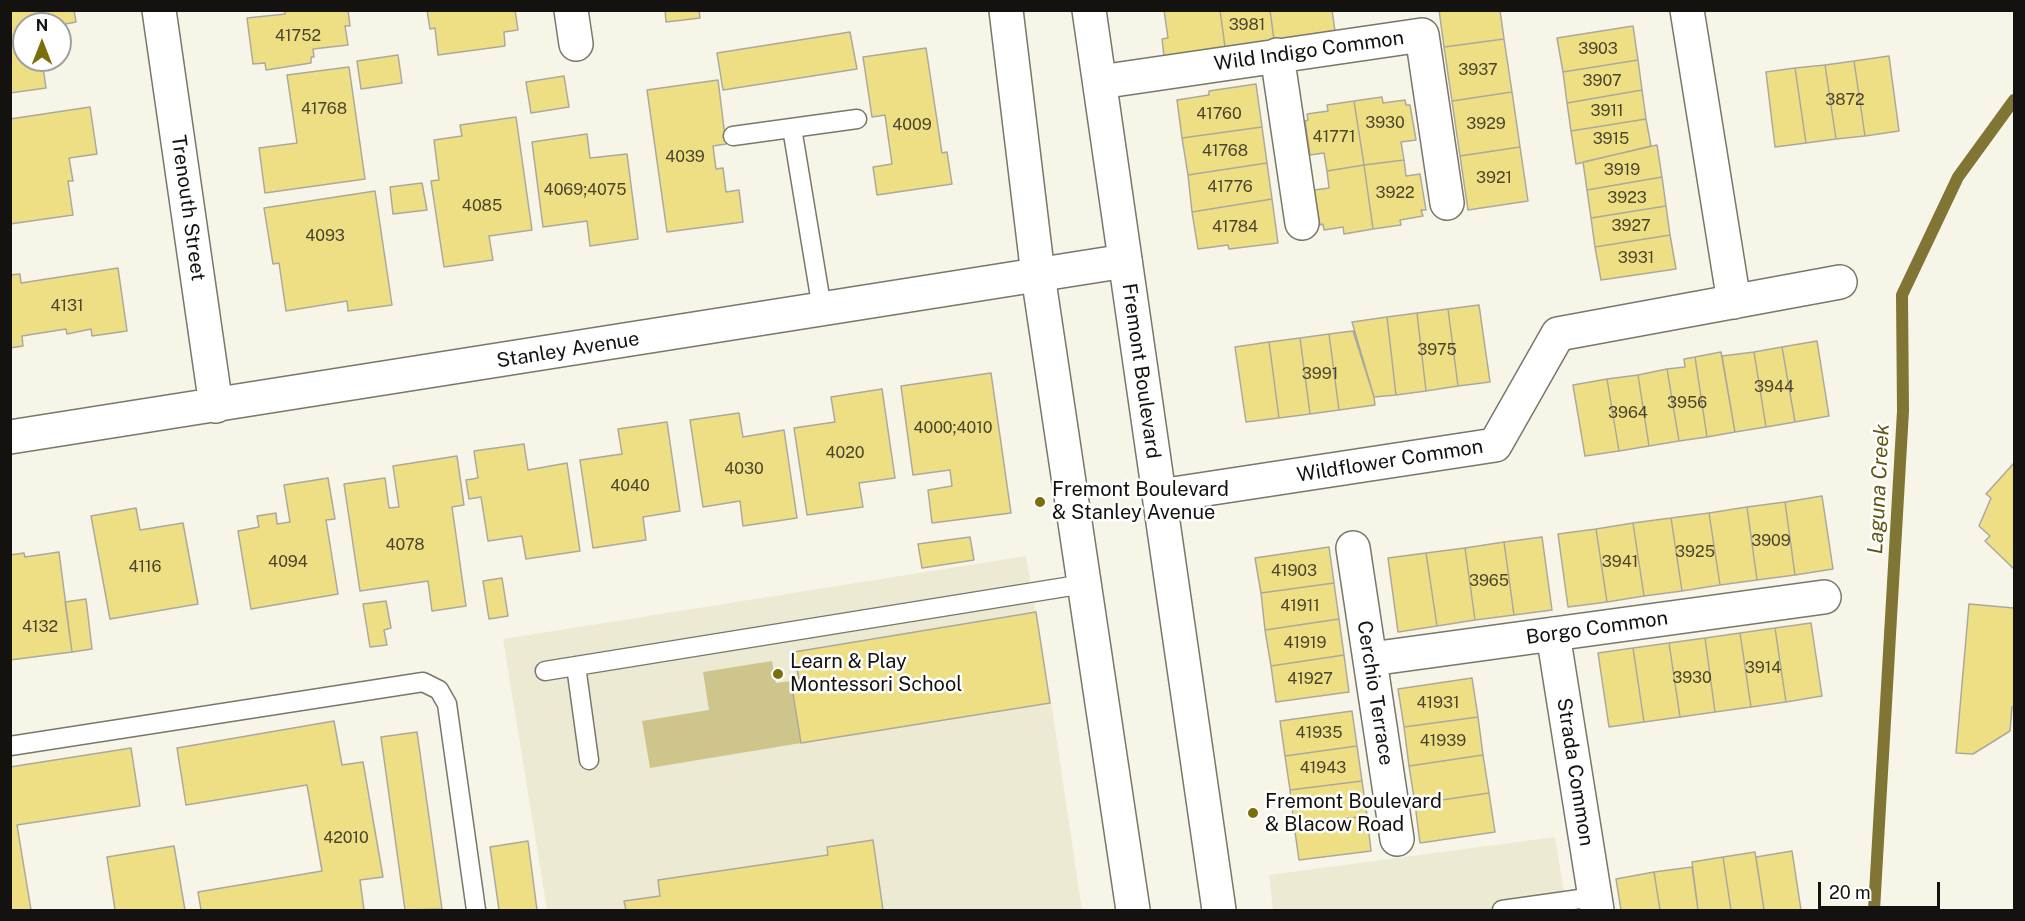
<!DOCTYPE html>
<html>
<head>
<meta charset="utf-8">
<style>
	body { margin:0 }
	#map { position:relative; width:2025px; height:921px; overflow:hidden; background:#f7f5e7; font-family:"Public Sans",sans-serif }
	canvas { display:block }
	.frame { position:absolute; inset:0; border:12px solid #13120e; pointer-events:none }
	.north { position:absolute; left:12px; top:12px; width:60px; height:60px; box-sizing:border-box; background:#fff; border:2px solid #a1a09f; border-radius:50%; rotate:0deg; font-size:16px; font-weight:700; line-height:24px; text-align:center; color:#13120e }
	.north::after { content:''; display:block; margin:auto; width:21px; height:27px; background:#7c6e0a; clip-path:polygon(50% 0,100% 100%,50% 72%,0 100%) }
	.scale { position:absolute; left:1818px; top:882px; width:122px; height:27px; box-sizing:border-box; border:3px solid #13120e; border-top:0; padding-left:8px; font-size:18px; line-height:21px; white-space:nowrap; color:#13120e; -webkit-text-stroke:4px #fff; paint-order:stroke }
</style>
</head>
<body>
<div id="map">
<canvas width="2025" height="921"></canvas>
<div class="frame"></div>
<div class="north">N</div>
<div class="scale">20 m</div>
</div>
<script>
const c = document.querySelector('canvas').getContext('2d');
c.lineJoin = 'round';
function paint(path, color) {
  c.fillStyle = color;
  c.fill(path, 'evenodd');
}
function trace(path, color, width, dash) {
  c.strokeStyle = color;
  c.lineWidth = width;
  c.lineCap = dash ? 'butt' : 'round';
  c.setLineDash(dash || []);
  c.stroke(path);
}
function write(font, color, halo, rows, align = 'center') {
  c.font = font + ' "Public Sans",sans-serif';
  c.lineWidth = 5;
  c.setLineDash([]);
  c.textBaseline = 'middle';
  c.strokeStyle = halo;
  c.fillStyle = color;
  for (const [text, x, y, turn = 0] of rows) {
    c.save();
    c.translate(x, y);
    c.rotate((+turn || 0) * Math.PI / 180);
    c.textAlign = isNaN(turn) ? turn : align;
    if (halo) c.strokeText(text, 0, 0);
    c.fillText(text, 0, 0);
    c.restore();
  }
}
paint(new Path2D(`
	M 1026,556 L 1052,708 L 1082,910 L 547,910 L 503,639 Z
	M 1555,837 L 1567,910 L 1273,910 L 1269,875 Z`), '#edead4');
paint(new Path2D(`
	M 772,661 L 776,683 L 791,681 L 801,743 L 650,768 L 642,721 L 709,710 L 703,672 Z`), '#cec58c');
trace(new Path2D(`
	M 1874,910 L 1903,411 L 1902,295 L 1958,177 L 2014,100`), '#807535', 12);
const building = new Path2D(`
	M 10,10 L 74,10 L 76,22 L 60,25 L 24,24 L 24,60 L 42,60 L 46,88 L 10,93 Z
	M 285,10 L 348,10 L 350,26 L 345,26 L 348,45 L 313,49 L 314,57 L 311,57 L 311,63 L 266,70 L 265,63 L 253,64 L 247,18 L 285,14 Z
	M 427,10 L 515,10 L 518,30 L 504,32 L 505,46 L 438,55 L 435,28 L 430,29 Z
	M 665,10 L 699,10 L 700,18 L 666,22 Z
	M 1164,10 L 1220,10 L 1225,47 L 1164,56 L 1162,39 L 1168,38 Z
	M 1220,10 L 1270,10 L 1274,40 L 1225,47 Z
	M 1270,10 L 1332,10 L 1335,31 L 1274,40 Z
	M 1439,10 L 1500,10 L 1504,39 L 1444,47 Z
	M 1633,26 L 1638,60 L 1563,72 L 1557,38 Z
	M 850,32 L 857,69 L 723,90 L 717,53 Z
	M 1504,39 L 1512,92 L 1452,101 L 1444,47 Z
	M 926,48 L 942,153 L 947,152 L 952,184 L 877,195 L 873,167 L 892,164 L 885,115 L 872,117 L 863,57 Z
	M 398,55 L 402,83 L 361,89 L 357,61 Z
	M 1889,56 L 1899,131 L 1865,136 L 1854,61 Z
	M 1638,60 L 1642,90 L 1567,103 L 1563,72 Z
	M 1854,61 L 1865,136 L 1836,139 L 1825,65 Z
	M 1825,65 L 1836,139 L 1806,143 L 1795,68 Z
	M 349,67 L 365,179 L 265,193 L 259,148 L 297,143 L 287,75 Z
	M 1795,68 L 1806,143 L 1775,147 L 1766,72 Z
	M 564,76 L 569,107 L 531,113 L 526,82 Z
	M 718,80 L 726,144 L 713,146 L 716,169 L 723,168 L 726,192 L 739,190 L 743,222 L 667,232 L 647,90 Z
	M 1256,84 L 1262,127 L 1182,138 L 1177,100 L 1209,95 L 1209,91 Z
	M 1642,90 L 1646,119 L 1571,131 L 1567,103 Z
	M 1512,92 L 1520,147 L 1460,156 L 1452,101 Z
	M 1382,97 L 1383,103 L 1405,100 L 1406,105 L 1410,105 L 1416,140 L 1401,142 L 1404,160 L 1364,165 L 1354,101 Z
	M 1354,101 L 1364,165 L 1327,171 L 1324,153 L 1310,155 L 1305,121 L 1308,120 L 1307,114 L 1328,111 L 1327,105 Z
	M 90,107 L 97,154 L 69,158 L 73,181 L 68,181 L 73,215 L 10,224 L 10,119 Z
	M 516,117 L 532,230 L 489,236 L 493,260 L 444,267 L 431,181 L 439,180 L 434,140 L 462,136 L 460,125 Z
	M 1646,119 L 1651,146 L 1576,164 L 1571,131 Z
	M 1262,127 L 1267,163 L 1188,175 L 1182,138 Z
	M 587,134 L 590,158 L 627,154 L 638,239 L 590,246 L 587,221 L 543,227 L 532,142 Z
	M 1657,145 L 1662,177 L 1587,190 L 1583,162 Z
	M 1520,147 L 1528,201 L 1468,210 L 1460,156 Z
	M 1404,160 L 1406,176 L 1420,174 L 1426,210 L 1421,210 L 1423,216 L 1400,220 L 1401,225 L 1373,229 L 1364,165 Z
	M 1267,163 L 1272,199 L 1192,212 L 1188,175 Z
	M 1364,165 L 1373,229 L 1344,234 L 1343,227 L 1324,230 L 1323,224 L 1320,225 L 1314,190 L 1329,188 L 1327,171 Z
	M 1662,177 L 1666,206 L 1591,218 L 1587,190 Z
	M 422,183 L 427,210 L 393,214 L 390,187 Z
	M 375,191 L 392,305 L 348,311 L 347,301 L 286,311 L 279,263 L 273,264 L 264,208 Z
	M 1272,199 L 1278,243 L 1229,249 L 1228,245 L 1198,249 L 1192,212 Z
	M 1666,206 L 1670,235 L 1595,247 L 1591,218 Z
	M 1670,235 L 1676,269 L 1601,280 L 1595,247 Z
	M 118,268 L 127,331 L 92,336 L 91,329 L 67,334 L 66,329 L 22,336 L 23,346 L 10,348 L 10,275 L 20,274 L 21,283 Z
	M 1479,305 L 1490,382 L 1458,386 L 1448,309 Z
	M 1448,309 L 1458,386 L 1426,391 L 1417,313 Z
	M 1417,313 L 1426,391 L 1396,395 L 1387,317 Z
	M 1387,317 L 1396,395 L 1374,397 L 1352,322 Z
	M 1353,331 L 1374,397 L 1375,405 L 1339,410 L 1329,334 Z
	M 1329,334 L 1339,410 L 1310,414 L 1300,338 Z
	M 1300,338 L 1310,414 L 1279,418 L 1269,342 Z
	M 1817,341 L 1829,416 L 1795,422 L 1782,347 Z
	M 1269,342 L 1279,418 L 1246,422 L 1235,347 Z
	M 1782,347 L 1795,422 L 1766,427 L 1754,352 Z
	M 1721,352 L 1735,432 L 1707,437 L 1695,357 Z
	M 1754,352 L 1766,427 L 1735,432 L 1722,356 Z
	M 1695,357 L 1707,437 L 1679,441 L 1667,369 L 1685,367 L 1684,359 Z
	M 1667,369 L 1679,441 L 1649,446 L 1638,375 Z
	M 991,373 L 1011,513 L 932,523 L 928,490 L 952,486 L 950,470 L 913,475 L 901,386 Z
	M 1638,375 L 1649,446 L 1619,451 L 1607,379 Z
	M 1607,379 L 1619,451 L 1585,456 L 1573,385 Z
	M 882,389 L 895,478 L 859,483 L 863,507 L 807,515 L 794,428 L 835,422 L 831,397 Z
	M 739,413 L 743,437 L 784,430 L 797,518 L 743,526 L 740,501 L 703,507 L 690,420 Z
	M 667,422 L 680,511 L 643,517 L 646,540 L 593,548 L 580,460 L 622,454 L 618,429 Z
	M 524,444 L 528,470 L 567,463 L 580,551 L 526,559 L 522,536 L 488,541 L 481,497 L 469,499 L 466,480 L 478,478 L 474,451 Z
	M 457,456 L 464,505 L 452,507 L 466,606 L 432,611 L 428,581 L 360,591 L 344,484 L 385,478 L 389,508 L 399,507 L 393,466 Z
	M 2014,463 L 2014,569 L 1985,541 L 1990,536 L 1979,526 L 1991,498 L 1986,494 Z
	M 328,478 L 335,519 L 326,520 L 338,594 L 251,609 L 238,531 L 259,527 L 257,516 L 276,513 L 277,524 L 290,522 L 284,485 Z
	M 1822,496 L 1833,569 L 1795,575 L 1785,502 Z
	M 1785,502 L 1795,575 L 1757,580 L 1747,507 Z
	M 1747,507 L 1757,580 L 1720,585 L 1709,513 Z
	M 136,508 L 140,530 L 183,523 L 198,604 L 110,619 L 91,516 Z
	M 1709,513 L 1720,585 L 1682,591 L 1671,518 Z
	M 1671,518 L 1682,591 L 1644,596 L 1633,523 Z
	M 1633,523 L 1644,596 L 1607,602 L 1596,529 Z
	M 1596,529 L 1607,602 L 1568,607 L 1558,534 Z
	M 970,537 L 974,560 L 922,568 L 918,544 Z
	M 1542,537 L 1552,610 L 1514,615 L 1504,542 Z
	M 1504,542 L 1514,615 L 1475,620 L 1465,548 Z
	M 1329,547 L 1334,583 L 1261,593 L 1255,558 Z
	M 1465,548 L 1475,620 L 1437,626 L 1426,553 Z
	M 59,552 L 72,652 L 10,660 L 10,555 L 24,553 L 25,557 Z
	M 1426,553 L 1437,626 L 1398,632 L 1388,558 Z
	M 502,578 L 508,616 L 489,619 L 483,581 Z
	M 1334,583 L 1339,619 L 1265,630 L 1261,593 Z
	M 86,599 L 92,649 L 72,652 L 65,602 Z
	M 386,601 L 391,628 L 384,630 L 387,645 L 370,647 L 363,604 Z
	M 1969,604 L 2014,608 L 2014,707 L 2012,707 L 2010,731 L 1973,754 L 1956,753 Z
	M 1036,612 L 1050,703 L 801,743 L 791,681 L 799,680 L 794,652 Z
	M 1339,619 L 1344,655 L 1271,666 L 1265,630 Z
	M 1811,623 L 1822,696 L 1786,702 L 1775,628 Z
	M 1775,628 L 1786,702 L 1751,707 L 1740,633 Z
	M 1740,633 L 1751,707 L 1715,712 L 1705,638 Z
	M 1705,638 L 1715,712 L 1680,717 L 1669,643 Z
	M 1669,643 L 1680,717 L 1644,722 L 1633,648 Z
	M 1633,648 L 1644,722 L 1609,727 L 1598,653 Z
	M 1344,655 L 1349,692 L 1276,702 L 1271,666 Z
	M 1472,678 L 1478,717 L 1404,727 L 1398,689 Z
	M 1352,711 L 1357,746 L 1285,756 L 1280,721 Z
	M 1478,717 L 1483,755 L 1409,766 L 1404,727 Z
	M 334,721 L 342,765 L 363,762 L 383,877 L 360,880 L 364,910 L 201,910 L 198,892 L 322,871 L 307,785 L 186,805 L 177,748 Z
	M 417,732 L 442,909 L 405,910 L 381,737 Z
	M 1357,746 L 1362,781 L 1290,790 L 1285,756 Z
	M 131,748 L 140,806 L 17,825 L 31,910 L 10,910 L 10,767 Z
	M 1483,755 L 1489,793 L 1415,804 L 1409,766 Z
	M 1362,781 L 1367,816 L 1294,825 L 1290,790 Z
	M 1489,793 L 1495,832 L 1420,843 L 1415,804 Z
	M 1367,816 L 1371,851 L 1299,860 L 1294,825 Z
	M 873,840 L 883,910 L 626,910 L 624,901 L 660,896 L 658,880 L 828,855 L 827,847 Z
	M 528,841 L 537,910 L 499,910 L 490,847 Z
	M 174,846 L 185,910 L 115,910 L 107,857 Z
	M 1792,851 L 1801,910 L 1764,910 L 1756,857 Z
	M 1755,852 L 1764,910 L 1731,910 L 1723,857 Z
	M 1723,857 L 1731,910 L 1698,910 L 1692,862 Z
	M 1692,867 L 1698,910 L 1660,910 L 1654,872 Z
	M 1654,872 L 1660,910 L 1621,910 L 1616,879 Z`);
paint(building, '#eedf85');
trace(building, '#aba99d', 1.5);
const service = new Path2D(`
	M 792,128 L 822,309
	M 733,136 L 857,119
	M 576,666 L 589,760
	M 545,671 L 1084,584
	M 10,746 L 423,682 L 439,690 L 447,704 L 476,910
	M 1502,910 L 1594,897`);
const minor = new Path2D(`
	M 159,10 L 216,406
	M 571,10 L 576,44
	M 1687,10 L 1734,302
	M 1277,55 L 1302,223
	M 1100,82 L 1422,35 L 1447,203
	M 10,437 L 1125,261
	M 1160,496 L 1495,445 L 1558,334 L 1840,282
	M 1353,548 L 1397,839
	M 1553,634 L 1597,910
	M 1371,659 L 1824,597`);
const primary = new Path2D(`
	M 1006,10 L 1038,275 L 1133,910
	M 1089,10 L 1219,910`);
trace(service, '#79776b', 21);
trace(minor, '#79776b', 36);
trace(primary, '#79776b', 36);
trace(service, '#fff', 18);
trace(minor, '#fff', 33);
trace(primary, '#fff', 33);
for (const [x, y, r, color] of [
	[1040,502,6,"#7c6e0a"],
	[778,674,6,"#7c6e0a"],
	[1253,813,6,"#7c6e0a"]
]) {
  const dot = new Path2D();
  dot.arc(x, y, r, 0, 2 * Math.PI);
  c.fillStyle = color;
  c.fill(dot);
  trace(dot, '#fff', 2);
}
write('16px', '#4a452c', null, [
	["3981",1247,25],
	["41752",298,36],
	["3903",1598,49],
	["3937",1478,70],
	["3907",1602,81],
	["3872",1845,100],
	["41768",324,109],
	["3911",1607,111],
	["41760",1219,114],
	["3930",1385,123],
	["3929",1486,124],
	["4009",912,125],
	["41771",1334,137],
	["3915",1611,139],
	["41768",1225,151],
	["4039",685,157],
	["3919",1622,170],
	["3921",1494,178],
	["41776",1230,187],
	["4069;4075",585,190],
	["3922",1395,193],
	["3923",1627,198],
	["4085",482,206],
	["3927",1631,226],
	["41784",1235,227],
	["4093",325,236],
	["3931",1636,258],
	["4131",67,306],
	["3975",1437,350],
	["3991",1320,374],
	["3944",1774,387],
	["3956",1687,403],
	["3964",1628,413],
	["4000;4010",953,428],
	["4020",845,453],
	["4030",744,469],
	["4040",630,486],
	["3909",1771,541],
	["4078",405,545],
	["3925",1695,552],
	["4094",288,562],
	["3941",1620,562],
	["4116",145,567],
	["41903",1294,571],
	["3965",1489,581],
	["41911",1300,606],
	["4132",40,627],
	["41919",1305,643],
	["3914",1763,668],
	["3930",1692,678],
	["41927",1310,679],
	["41931",1438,703],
	["41935",1319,733],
	["41939",1443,741],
	["41943",1323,768],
	["42010",346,838]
]);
write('20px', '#13120e', '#fff', [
	["Wild Indigo Common",1309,51,-8],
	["Trenouth Street",188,208,82],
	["Stanley Avenue",568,350,-9],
	["Fremont Boulevard",1141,371,82],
	["Wildflower Common",1390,461,-9],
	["Borgo Common",1597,628,-8],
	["Cerchio Terrace",1375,693,81],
	["Strada Common",1575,772,81]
]);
write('20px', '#13120e', '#fff', [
	["Fremont Boulevard",1052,490],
	["& Stanley Avenue",1052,513],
	["Learn & Play",790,662],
	["Montessori School",790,685],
	["Fremont Boulevard",1265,802],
	["& Blacow Road",1265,825]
], 'left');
write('italic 21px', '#615713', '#fff', [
	["Laguna Creek",1879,489,-87]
]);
</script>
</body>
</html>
